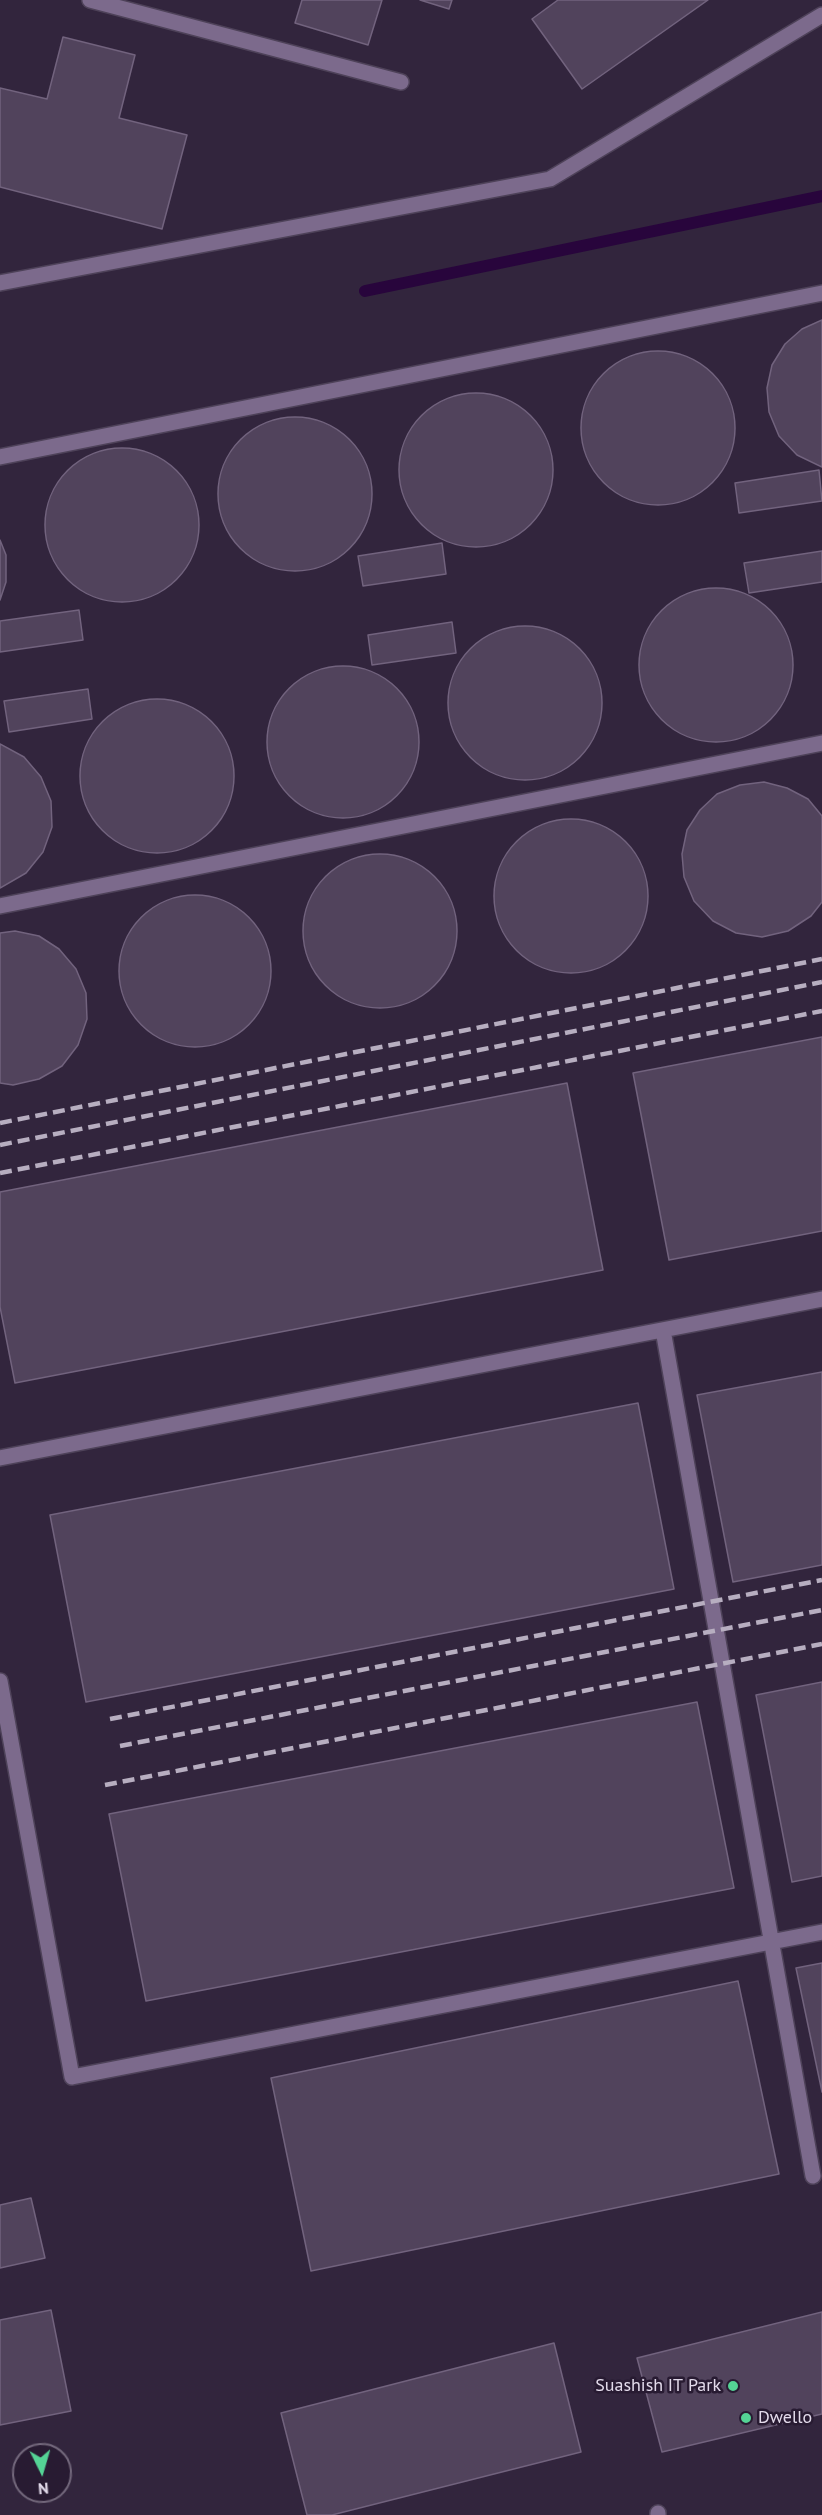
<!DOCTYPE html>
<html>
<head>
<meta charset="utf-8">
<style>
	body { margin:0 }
	#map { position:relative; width:822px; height:2515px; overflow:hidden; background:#32253d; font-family:"PT Sans",sans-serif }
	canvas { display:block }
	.north { position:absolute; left:12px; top:2443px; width:60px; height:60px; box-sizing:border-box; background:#281b32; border:2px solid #73687c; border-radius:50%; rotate:175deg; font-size:16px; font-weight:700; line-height:24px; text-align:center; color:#e3dbeb }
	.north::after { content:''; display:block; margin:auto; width:21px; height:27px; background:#54d395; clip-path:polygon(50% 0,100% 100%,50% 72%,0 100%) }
</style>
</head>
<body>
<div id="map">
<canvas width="822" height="2515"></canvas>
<div class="north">N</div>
</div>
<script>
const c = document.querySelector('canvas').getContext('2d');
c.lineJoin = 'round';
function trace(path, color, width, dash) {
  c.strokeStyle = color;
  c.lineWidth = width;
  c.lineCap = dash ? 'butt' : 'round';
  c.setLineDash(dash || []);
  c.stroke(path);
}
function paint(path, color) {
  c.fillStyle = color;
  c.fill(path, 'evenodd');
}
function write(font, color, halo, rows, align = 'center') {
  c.font = font + ' "PT Sans",sans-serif';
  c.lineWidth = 5;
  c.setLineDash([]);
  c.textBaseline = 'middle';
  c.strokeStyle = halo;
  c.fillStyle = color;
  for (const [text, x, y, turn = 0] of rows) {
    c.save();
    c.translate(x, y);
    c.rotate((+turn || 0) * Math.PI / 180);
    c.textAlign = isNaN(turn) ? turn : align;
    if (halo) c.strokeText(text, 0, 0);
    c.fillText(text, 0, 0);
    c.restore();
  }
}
trace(new Path2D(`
	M 365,291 L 822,196`), '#28053c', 12);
const building = new Path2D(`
	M 302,0 L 382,0 L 368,45 L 295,23 Z
	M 420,0 L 452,0 L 449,9 Z
	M 558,0 L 708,0 L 582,89 L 532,19 Z
	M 63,37 L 135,55 L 119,118 L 187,135 L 162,229 L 0,187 L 0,88 L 47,99 Z
	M 822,320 L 822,467 L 797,455 L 779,436 L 769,412 L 767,388 L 772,365 L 785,344 L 802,329 Z
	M581 428a77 77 0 1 1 154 0a77 77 0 1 1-154 0Z
	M399 470a77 77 0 1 1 154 0a77 77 0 1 1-154 0Z
	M218 494a77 77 0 1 1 154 0a77 77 0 1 1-154 0Z
	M45 525a77 77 0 1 1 154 0a77 77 0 1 1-154 0Z
	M 819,470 L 822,501 L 739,513 L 735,483 Z
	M 0,540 L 6,555 L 6,582 L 0,600 Z
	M 442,543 L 446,574 L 363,586 L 358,556 Z
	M 822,551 L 822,582 L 749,593 L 744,563 Z
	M639 665a77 77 0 1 1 154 0a77 77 0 1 1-154 0Z
	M 79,610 L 83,640 L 0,652 L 0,621 Z
	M 452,622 L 456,653 L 372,665 L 368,635 Z
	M448 703a77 77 0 1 1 154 0a77 77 0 1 1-154 0Z
	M267 742a76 76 0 1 1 152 0a76 76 0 1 1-152 0Z
	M 88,689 L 92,719 L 9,732 L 4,701 Z
	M80 776a77 77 0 1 1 154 0a77 77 0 1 1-154 0Z
	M 0,744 L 24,757 L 41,777 L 51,801 L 52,827 L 43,852 L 26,873 L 0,888 Z
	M 764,782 L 787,788 L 808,799 L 822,816 L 822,902 L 811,916 L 788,931 L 762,937 L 736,933 L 713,921 L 694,901 L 684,877 L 682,854 L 687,830 L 700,810 L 717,794 L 740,785 Z
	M494 896a77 77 0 1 1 154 0a77 77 0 1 1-154 0Z
	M303 931a77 77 0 1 1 154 0a77 77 0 1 1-154 0Z
	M119 971a76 76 0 1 1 152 0a76 76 0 1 1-152 0Z
	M 15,931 L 39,936 L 59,949 L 76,969 L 86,993 L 87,1019 L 78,1045 L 62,1066 L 39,1079 L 13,1085 L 0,1083 L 0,933 Z
	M 822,1037 L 822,1231 L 669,1260 L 633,1073 Z
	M 567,1083 L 603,1270 L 15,1383 L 0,1307 L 0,1192 Z
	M 822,1372 L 822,1565 L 733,1582 L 697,1395 Z
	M 638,1403 L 674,1589 L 86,1702 L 50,1515 Z
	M 822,1682 L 822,1876 L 792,1882 L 756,1695 Z
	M 697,1702 L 734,1888 L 146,2001 L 109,1814 Z
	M 822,1963 L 822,2092 L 796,1968 Z
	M 738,1981 L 779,2174 L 311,2271 L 271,2078 Z
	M 31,2198 L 45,2258 L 0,2268 L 0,2205 Z
	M 51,2310 L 71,2411 L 0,2425 L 0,2320 Z
	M 822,2312 L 822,2414 L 662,2452 L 637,2358 Z
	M 554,2343 L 581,2452 L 332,2515 L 307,2515 L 281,2413 Z`);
paint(building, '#51435c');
trace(building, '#72637e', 1.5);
const minor = new Path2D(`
	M 90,0 L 401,82
	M 0,283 L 550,179 L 822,15
	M 0,457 L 822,293
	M 0,906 L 822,743
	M 663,1330 L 813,2176
	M 0,1458 L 822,1299
	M 0,1681 L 72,2077 L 822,1932
	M 658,2513 L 658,2515`);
trace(minor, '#4e4259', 18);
trace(minor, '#7c6a8c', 15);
trace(new Path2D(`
	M 0,1123 L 822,959
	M 0,1145 L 822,982
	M 0,1173 L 822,1011
	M 110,1719 L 822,1580
	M 120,1746 L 822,1610
	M 105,1785 L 822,1644`), '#b7aec0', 4.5, [12, 6]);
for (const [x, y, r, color] of [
	[733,2386,6,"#54d395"],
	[746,2418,6,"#54d395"]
]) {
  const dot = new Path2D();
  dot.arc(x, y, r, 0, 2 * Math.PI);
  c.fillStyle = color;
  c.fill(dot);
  trace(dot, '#281b32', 2);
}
write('18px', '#e3dbeb', '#281b32', [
	["Suashish IT Park",721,2386],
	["Dwello",758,2418,"left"]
], 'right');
</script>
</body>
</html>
